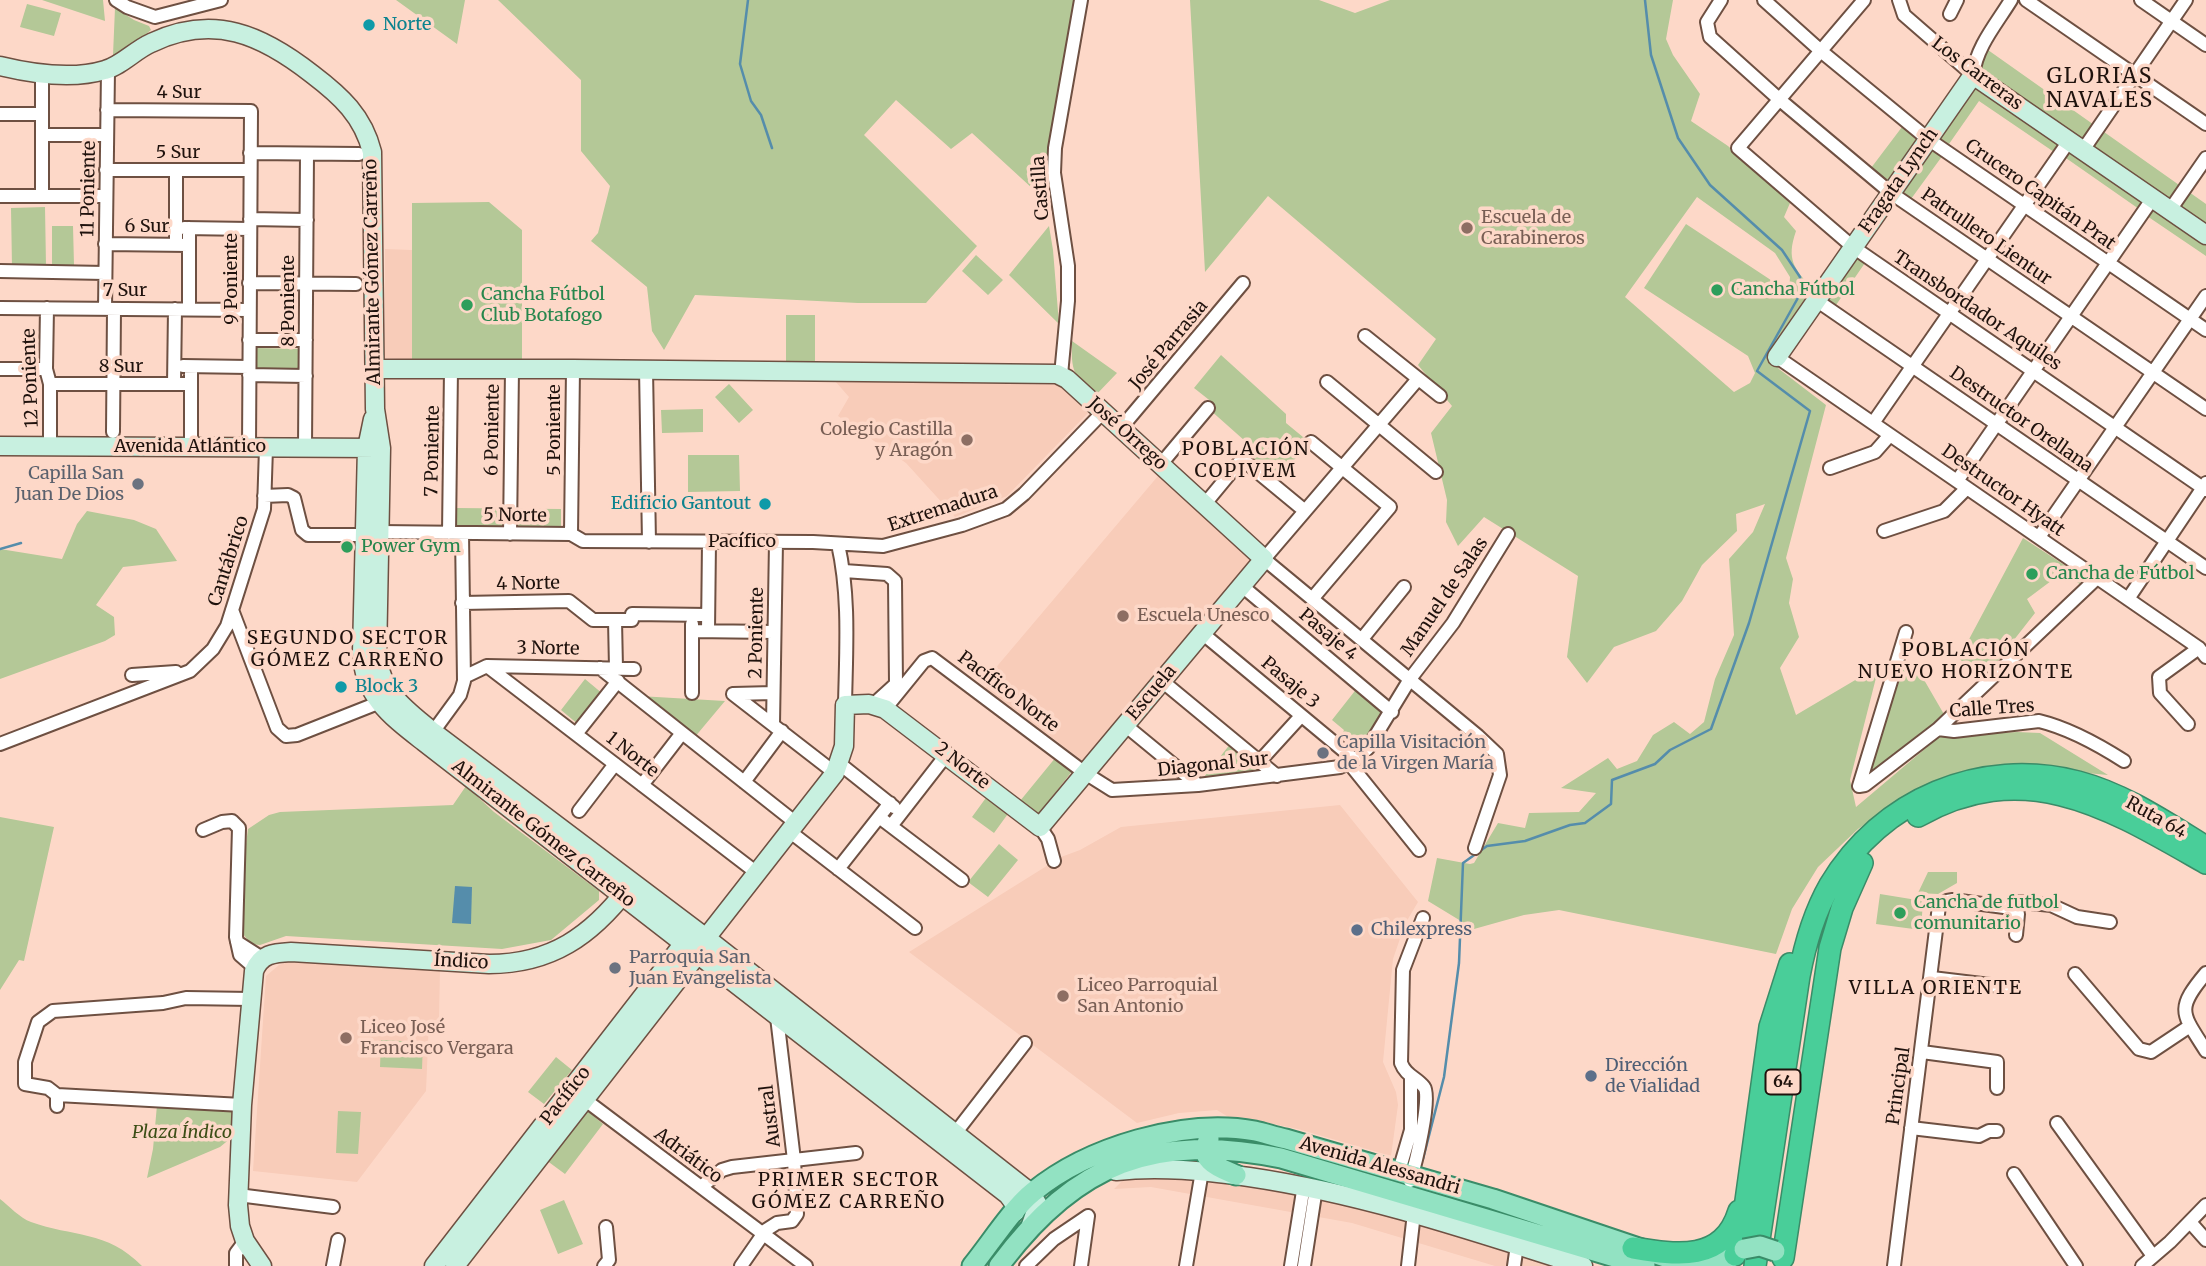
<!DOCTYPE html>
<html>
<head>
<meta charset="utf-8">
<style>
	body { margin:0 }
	canvas { display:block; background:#fdd8c8 }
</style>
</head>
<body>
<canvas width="2206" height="1266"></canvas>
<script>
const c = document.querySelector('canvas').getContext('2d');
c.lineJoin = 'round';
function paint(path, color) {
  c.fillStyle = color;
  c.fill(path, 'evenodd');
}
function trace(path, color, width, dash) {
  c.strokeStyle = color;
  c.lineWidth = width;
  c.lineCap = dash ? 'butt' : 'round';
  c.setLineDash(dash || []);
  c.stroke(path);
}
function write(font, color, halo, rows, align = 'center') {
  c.font = font + ' Merriweather,serif';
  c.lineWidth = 7;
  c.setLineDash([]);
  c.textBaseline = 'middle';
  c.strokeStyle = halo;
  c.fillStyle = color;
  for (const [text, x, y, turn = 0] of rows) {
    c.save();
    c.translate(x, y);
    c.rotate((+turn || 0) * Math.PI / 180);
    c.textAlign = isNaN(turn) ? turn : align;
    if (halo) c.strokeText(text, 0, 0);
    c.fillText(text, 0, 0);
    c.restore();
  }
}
paint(new Path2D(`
	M 385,249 L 412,250 L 412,360 L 385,358 Z
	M 835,381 L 1059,385 L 1088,413 L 1007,496 L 955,517 L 906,463 L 838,416 L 849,397 Z
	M 1158,476 L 1253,561 L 1083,761 L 986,688 L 993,671 Z
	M 1340,805 L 1418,902 L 1405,924 L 1393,959 L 1383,1062 L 1396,1092 L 1398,1105 L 1391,1156 L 1298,1129 L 1254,1120 L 1230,1118 L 1217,1110 L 1179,1113 L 1137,1123 L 909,952 L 1061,857 L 1080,850 L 1121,827 Z
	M 291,961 L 440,969 L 439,1020 L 429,1021 L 426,1091 L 357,1182 L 253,1171 L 266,976 L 279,965 Z
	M 1161,1173 L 1320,1194 L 1566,1266 L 1495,1266 L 1352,1223 L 1151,1187 L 1114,1189 L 1127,1176 Z`), '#f8ccb9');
paint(new Path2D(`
	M 42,0 L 103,0 L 105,21 Z
	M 396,0 L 465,0 L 457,44 Z
	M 498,0 L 1076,0 L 1052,133 L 1047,189 L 1033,189 L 972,133 L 951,149 L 896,100 L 864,135 L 977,246 L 926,303 L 858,303 L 695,295 L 664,350 L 652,331 L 647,287 L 591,241 L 598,233 L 610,186 L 581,151 L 581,80 Z
	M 1190,0 L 1319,0 L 1355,13 L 1390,0 L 1673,0 L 1666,39 L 1673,55 L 1700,94 L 1691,121 L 1728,146 L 1790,203 L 1784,217 L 1796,231 C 1786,260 1794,268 1813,290 L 1771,357 L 1779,369 L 1826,405 L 1786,558 L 1793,579 L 1789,603 L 1799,637 L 1780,668 L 1796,715 L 1879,666 L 1850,780 L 1856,807 L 1939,737 L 2017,732 L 2040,733 L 2108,775 L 2031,768 L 1930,784 L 1880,813 L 1858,829 L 1818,867 L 1792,909 L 1776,954 L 1559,910 L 1524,915 L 1474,929 L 1428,901 L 1437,858 L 1470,864 L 1474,863 L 1498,823 L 1525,828 L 1529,813 L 1579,812 L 1596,793 L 1561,788 L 1608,758 L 1617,769 L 1637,761 L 1653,735 L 1674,722 L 1690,734 L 1704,722 L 1715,679 L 1734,635 L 1729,559 L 1753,532 L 1765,504 L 1736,514 L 1737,531 L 1702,565 L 1682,601 L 1656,631 L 1614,647 L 1587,683 L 1567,657 L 1578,576 L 1484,517 L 1458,546 L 1446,522 L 1447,500 L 1431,433 L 1452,406 L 1418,365 L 1436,339 L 1268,196 L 1205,272 ZM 1697,197 L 1775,253 L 1790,277 L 1789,292 L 1686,224 L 1644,288 L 1748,356 L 1755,373 L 1750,383 L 1734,392 L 1625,297 Z
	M 27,4 L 61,13 L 54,36 L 20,27 Z
	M 115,8 L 134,20 L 149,26 L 151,30 L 117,58 L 113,55 Z
	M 1988,50 L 2206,204 L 2206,229 L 1977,70 Z
	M 1974,83 L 2060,142 L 2054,152 L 1979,101 L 1949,144 L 1937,136 Z
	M 1902,127 L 1920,140 L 1889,181 L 1871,168 Z
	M 1928,144 L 1943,155 L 1911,199 L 1896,188 Z
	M 2068,149 L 2144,202 L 2139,209 L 2063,156 Z
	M 489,202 L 522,230 L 522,360 L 412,360 L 412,203 Z
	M 45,207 L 46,266 L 12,267 L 11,208 Z
	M 2154,207 L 2206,242 L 2206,256 L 2147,216 Z
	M 52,226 L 73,226 L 74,265 L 52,266 Z
	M 1049,226 L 1053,250 L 1059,324 L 1009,275 Z
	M 1856,253 L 1867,260 L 1836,305 L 1825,298 Z
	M 976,255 L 1003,280 L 988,295 L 962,271 Z
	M 786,315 L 815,315 L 815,362 L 786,361 Z
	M 1072,341 L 1117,373 L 1095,396 C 1073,375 1071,371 1072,341 Z
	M 255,348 L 303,349 L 304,370 L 255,369 Z
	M 1221,355 L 1286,414 L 1286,423 L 1309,442 L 1276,482 L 1247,458 L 1254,449 L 1209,409 L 1213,403 L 1194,388 Z
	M 729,384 L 753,410 L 739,423 L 715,397 Z
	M 703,409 L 703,432 L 662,433 L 661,410 Z
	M 739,455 L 740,491 L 688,492 L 688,455 Z
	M 457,508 L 561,509 L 561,531 L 456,530 Z
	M 87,511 L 134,520 L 156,529 L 177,561 L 123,567 L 96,605 L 114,617 L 115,635 L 105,641 L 0,679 L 0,549 L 62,559 L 77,524 Z
	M 2023,538 L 2086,579 L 2081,585 L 2063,572 L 2027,599 L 2035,613 L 1981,682 L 1959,658 Z
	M 1903,660 L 1916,666 L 1945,716 L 1862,784 Z
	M 585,679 L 603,694 L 579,725 L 561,710 Z
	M 1358,687 L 1383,707 L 1369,736 L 1352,755 L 1338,742 L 1344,730 L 1332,720 Z
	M 639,696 L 725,701 L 694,738 Z
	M 1231,743 L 1262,771 L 1204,777 Z
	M 1056,757 L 1073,770 L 1038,815 L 1020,801 Z
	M 466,786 L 494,812 L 599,891 L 599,900 L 551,940 L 502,949 L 286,936 L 260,945 L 251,944 L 243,934 L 242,874 L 248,829 L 269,815 L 280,812 L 453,805 Z
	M 988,795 L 1010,811 L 994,833 L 972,817 Z
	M 0,817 L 54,827 L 24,961 L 19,960 L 0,990 Z
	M 999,844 L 1018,860 L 988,897 L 968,882 Z
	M 1928,872 L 1957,872 L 1957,883 L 1938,894 L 1918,893 Z
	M 1880,894 L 1923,901 L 1921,930 L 1876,924 Z
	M 381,1040 L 423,1042 L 422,1069 L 380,1067 Z
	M 556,1057 L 572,1070 L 544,1104 L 528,1092 Z
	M 157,1105 L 233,1110 L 231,1138 L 220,1147 L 147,1178 L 153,1149 Z
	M 584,1108 L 603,1124 L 565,1174 L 546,1160 Z
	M 338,1111 L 361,1112 L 358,1154 L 336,1153 Z
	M 0,1199 C 9,1206 20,1218 31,1222 C 72,1237 107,1230 142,1266 L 0,1266 Z
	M 564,1200 L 583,1244 L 558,1254 L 540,1210 Z`), '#b4c897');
paint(new Path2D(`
	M 455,886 L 472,887 L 471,924 L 452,923 Z`), '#558dab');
trace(new Path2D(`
	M 748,0 L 740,64 L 751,101 L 761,115 L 772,148
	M 0,549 L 21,543
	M 1423,1159 L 1444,1077 L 1459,963 L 1463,863 L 1487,846 L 1525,841 L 1570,825 L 1585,823 L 1611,804 L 1612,780 L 1655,764 L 1670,750 L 1711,729 L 1749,623 L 1810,411 L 1757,371 L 1799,296 L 1800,277 L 1782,250 L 1710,185 L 1678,138 L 1651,55 L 1645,0`), '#558dab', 2.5);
const street = new Path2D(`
	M 116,0 L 127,7 L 155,17 L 221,0
	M 1721,0 L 1707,22 L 1710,37 L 1780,100 L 1891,193 L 2206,409
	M 1764,0 L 1822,52 L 1928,139 L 2206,330
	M 1864,0 L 1738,148 L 1853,247 L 2206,490
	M 1899,0 L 1904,15 L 1973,75
	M 2026,0 L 2206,124
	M 2141,0 L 2206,45
	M 1950,14 L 1957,0
	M 1973,75 C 1976,47 1997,23 2011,0
	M 107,110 L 251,111 L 249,447
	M 0,114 L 42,114
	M 42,135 L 107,135
	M 2083,150 L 2186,0
	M 250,153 L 359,154
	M 106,170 L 250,170
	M 0,196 L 106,196
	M 42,196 L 42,73
	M 2170,210 L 2206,158
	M 250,219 L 307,220
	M 184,228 L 250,229
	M 105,244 L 189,245
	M 176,245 L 176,170
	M 0,271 L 105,273
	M 249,283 L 356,284
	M 1816,300 L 2206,568
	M 0,308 L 249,310
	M 47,308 L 46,369 L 50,384 L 50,446
	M 105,309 L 108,70
	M 189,309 L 189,228
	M 1365,336 L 1440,396
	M 249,340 L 306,340
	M 1777,357 L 2199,648 L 2206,657
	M 183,366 L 249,367
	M 0,369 L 46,369
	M 646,369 L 649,542
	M 249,375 L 306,376
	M 1061,375 L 1068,301 L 1068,266 L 1054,173 L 1055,148 L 1081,0
	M 1418,379 L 1264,559 L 1478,736 L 1497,754 L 1500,775 L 1475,848
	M 1327,382 L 1436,472
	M 50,384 L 191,384
	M 174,384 L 175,309
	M 1873,423 L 2069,141
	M 1121,428 L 1243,283
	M 113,432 L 114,309
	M 1311,442 L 1390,507 L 1312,599
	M 191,447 L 191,367
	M 305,448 L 307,154
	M 1161,464 L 1208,408
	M 1830,468 L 1875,452 L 1890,435
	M 1957,481 L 2153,198
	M 264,496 L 288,495 L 294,498 L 302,530 L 308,535 L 364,535
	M 1204,505 L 1242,459 L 1305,511
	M 1884,531 L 1944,511 L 1967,488
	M 379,532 L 571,534 L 583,541 L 813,542 L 883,546 L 962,525 L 1006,509 L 1024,494 L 1103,412
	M 449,533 L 451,369
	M 510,534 L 512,369
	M 571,534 L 573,369
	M 2039,537 L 2206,296
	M 838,544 C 850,597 846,651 845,705
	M 844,571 L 887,574 L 895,581 L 896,684 L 874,704
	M 1242,586 L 1392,712
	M 2128,599 L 2206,483
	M 462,603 L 569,601 L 593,620 L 632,620 L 632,614 L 708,615
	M 232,610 L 277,728 L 286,736 L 297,735 L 378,703
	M 615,620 L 616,668
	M 692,631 L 774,632
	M 708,631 L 709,542
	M 1202,633 L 1355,760
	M 1362,639 L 1404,587
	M 487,666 L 757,873
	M 600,668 L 796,823
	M 132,675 L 176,672
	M 464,677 L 487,666 L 634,669
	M 1162,681 L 1277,776
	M 692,693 L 692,624
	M 733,694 L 835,773
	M 733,694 L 773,693
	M 885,709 L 924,661 L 932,658 L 1085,773 L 1112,790 L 1198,785 L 1340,767 L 1355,760 L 1368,748 L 1410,679 L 1453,623 L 1508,534
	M 773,724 L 776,542
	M 2188,724 L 2160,693 L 2159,677 L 2199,648
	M 1125,725 L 1198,785
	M 1938,729 L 1954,731 L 2039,721 C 2068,728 2099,745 2124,761
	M 433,732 L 460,695 L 464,681 L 462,533
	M 576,734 L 618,681
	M 0,744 L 190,671 L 213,649 L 227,626 L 264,509 L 266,448
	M 1259,762 L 1301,716
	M 1349,763 L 1419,850
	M 840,764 L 894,807
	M 744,782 L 782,731
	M 642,785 L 682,733
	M 1859,786 L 1865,785 L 1938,729 L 2097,578
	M 1859,786 L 1906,632
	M 579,811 L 615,764
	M 879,817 L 962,880
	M 891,826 L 947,754
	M 1040,827 L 1048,839 L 1054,861
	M 203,830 L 222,822 L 232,821 L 239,828 L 236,937 L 240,955 L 255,968
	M 789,831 L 915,928
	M 838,869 L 890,803
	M 2011,906 L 2018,914 L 2016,935
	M 237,942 L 262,958
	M 2206,973 C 2175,1010 2182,1013 2206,1051
	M 2075,974 L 2139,1049 L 2151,1052 L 2190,1026
	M 1932,978 L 2007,987
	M 1922,1052 L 1997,1062 L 1997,1088
	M 57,1095 L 48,1088 L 25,1084 L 25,1062 L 38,1022 L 53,1011 L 163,1003 L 186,998 L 251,999
	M 584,1099 L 806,1266
	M 57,1106 L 57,1095 L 242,1105
	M 2057,1123 L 2153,1256
	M 1911,1128 L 1979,1136 L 1989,1131 L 1997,1131
	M 950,1140 L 1025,1043
	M 1399,1171 L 1411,1130 L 1411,1078
	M 2014,1174 L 2076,1266
	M 1410,1181 C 1415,1166 1432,1097 1424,1087 C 1416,1077 1406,1076 1401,1063 L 1403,970 L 1423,918
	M 701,1187 L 722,1170 L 732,1167 L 856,1153
	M 238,1195 L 333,1207
	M 2190,1222 L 2206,1240
	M 236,1266 L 236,1253 L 245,1241
	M 333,1266 L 338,1240
	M 604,1266 L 609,1260 L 606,1227
	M 741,1266 L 766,1230 L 777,1223 L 792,1221 L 797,1214 L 794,1160 L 777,1017
	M 1026,1266 L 1054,1239 L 1088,1216
	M 1081,1266 L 1088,1216
	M 1186,1266 L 1202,1171
	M 1291,1266 L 1304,1185
	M 1304,1266 L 1316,1188
	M 1408,1266 L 1414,1213
	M 1514,1266 L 1517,1245
	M 1894,1266 L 1939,906 L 1947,901 L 1953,900 L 2004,907 L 2021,902 L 2051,905 L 2077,917 L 2110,922
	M 2142,1266 L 2170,1242 L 2206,1205`);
const secondary = new Path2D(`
	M 0,66 C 33,74 72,80 105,70 C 121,66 135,50 151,43 C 214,13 262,35 312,74 C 341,96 363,116 372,152 L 375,409 L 381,448 L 377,658 C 383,695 407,710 433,732 L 706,938 L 1031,1193 L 1038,1205 L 1030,1228
	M 1777,357 L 1973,75 L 2206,235
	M 375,369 L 573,369 L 1057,374 L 1067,379 L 1264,559 L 1040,827 L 885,709 L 869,704 L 845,705 L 844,746 L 835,773 L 706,938 L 697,955 L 455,1266
	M 373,419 L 367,448 L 362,652 C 363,696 392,717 424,742 L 1008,1195 L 1014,1203 L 1015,1212
	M 0,446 L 378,448
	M 1116,1171 C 1161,1166 1204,1171 1249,1177 C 1364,1194 1473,1231 1583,1266
	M 262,1266 L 245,1241 L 240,1226 L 238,1205 L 242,1105 L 254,971 C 261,954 273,953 291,952 L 489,964 C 551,964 591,936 628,888
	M 434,1266 L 684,943 L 695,941`);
const primary = new Path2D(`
	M 1209,1139 C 1197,1161 1220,1168 1236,1175
	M 972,1266 C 990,1244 1012,1209 1033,1192 C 1088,1147 1184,1118 1255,1131 C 1265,1133 1275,1137 1286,1139 L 1493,1199 L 1677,1261 L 1706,1266 L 1732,1257
	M 999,1266 C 1076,1162 1155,1133 1281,1158 L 1645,1266`);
const highway = new Path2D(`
	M 1918,816 C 2027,755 2111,809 2206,863
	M 1633,1248 C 1676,1255 1723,1263 1739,1211
	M 1735,1255 L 1741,1237 L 1770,1027 L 1790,964
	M 1783,1258 L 1830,948 L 1842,908 L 1862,863
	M 1755,1266 L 1799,976 C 1805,944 1814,913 1830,885 C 1881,799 1981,757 2078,782 C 2124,794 2165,822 2206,847`);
trace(street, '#6e5042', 16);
trace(secondary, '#6e5042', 21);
trace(primary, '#3a8c68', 23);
trace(highway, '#3a8c68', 24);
trace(street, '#fff', 12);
trace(secondary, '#c8f0e0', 18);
trace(primary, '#92e2c2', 19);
trace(highway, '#49ce99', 21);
const primaryBridge = new Path2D(`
	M 1744,1249 L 1760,1246 L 1775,1251`);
trace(primaryBridge, '#3a8c68', 23, []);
trace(primaryBridge, '#92e2c2', 19);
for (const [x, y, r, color] of [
	[369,25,7,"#0f9aa8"],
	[1467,228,7,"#8d6e63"],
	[1717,290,7,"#2e9e5b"],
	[467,305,7,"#2e9e5b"],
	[967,440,7,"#8d6e63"],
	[138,484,7,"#6b7280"],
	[765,504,7,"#0f9aa8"],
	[347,547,7,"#2e9e5b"],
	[2032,574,7,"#2e9e5b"],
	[1123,616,7,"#8d6e63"],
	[341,687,7,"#0f9aa8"],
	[1323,753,7,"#6b7280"],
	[1900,913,7,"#2e9e5b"],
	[1357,930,7,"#5c6f8a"],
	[615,968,7,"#6b7280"],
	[1063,996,7,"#8d6e63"],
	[346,1038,7,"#8d6e63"],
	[1591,1076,7,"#5c6f8a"]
]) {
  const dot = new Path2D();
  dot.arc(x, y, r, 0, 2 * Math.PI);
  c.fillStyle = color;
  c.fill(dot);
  trace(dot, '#fdd8c8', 2.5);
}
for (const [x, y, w] of [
	[1783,1082,35]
]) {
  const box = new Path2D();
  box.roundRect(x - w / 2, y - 12.5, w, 25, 5);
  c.fillStyle = '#fdd8c8';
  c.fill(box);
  trace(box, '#1f120d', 2);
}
write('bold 16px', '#1f120d', null, [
	["64",1783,1082]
]);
write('18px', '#0d838f', '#fdd8c8', [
	["Norte",383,25],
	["Edificio Gantout",751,504,"right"],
	["Block 3",355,687]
], 'left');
write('18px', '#1f120d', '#fdd8c8', [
	["Los Carreras",1977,74,37],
	["4 Sur",179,93],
	["5 Sur",178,153],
	["Fragata Lynch",1899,181,-55],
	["Castilla",1041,188,-94],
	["11 Poniente",89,189,-89],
	["Crucero Capitán Prat",2040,195,35],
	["6 Sur",147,227],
	["Patrullero Lientur",1986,237,35],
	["Almirante Gómez Carreño",373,272,-91],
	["9 Poniente",232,279,-90],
	["7 Sur",125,291],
	["8 Poniente",289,301,-90],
	["Transbordador Aquiles",1977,311,34],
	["José Parrasia",1169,345,-50],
	["8 Sur",121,367],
	["12 Poniente",31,378,-92],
	["Destructor Orellana",2021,420,35],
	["6 Poniente",493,430,-89],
	["5 Poniente",555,430,-90],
	["José Orrego",1127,434,42],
	["Avenida Atlántico",190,447],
	["7 Poniente",433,451,-89],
	["Destructor Hyatt",2003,491,35],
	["Extremadura",943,509,-18],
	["5 Norte",515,516,1],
	["Pacífico",742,542],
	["Cantábrico",229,561,-72],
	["4 Norte",528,584,-1],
	["Manuel de Salas",1445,597,-56],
	["2 Poniente",757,633,-89],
	["Pasaje 4",1328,635,40],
	["3 Norte",548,649,1],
	["Pasaje 3",1290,683,40],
	["Pacífico Norte",1008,692,37],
	["Escuela",1152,693,-50],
	["Calle Tres",1992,709,-4],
	["1 Norte",632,755,38],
	["Diagonal Sur",1213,765,-6],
	["2 Norte",962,766,38],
	["Ruta 64",2156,818,29],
	["Almirante Gómez Carreño",543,834,38],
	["Índico",461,962,3],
	["Principal",1899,1086,-82],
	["Pacífico",566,1096,-52],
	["Austral",771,1116,-97],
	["Adriático",688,1156,37],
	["Avenida Alessandri",1380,1166,16]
]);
write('18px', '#785e54', '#fdd8c8', [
	["Escuela de",1481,218],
	["Carabineros",1481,239],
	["Colegio Castilla",953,430,"right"],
	["y Aragón",953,451,"right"],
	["Escuela Unesco",1137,616],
	["Liceo Parroquial",1077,986],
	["San Antonio",1077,1007],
	["Liceo José",360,1028],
	["Francisco Vergara",360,1049]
], 'left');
write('18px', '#27864d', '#fdd8c8', [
	["Cancha Fútbol",1731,290],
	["Cancha Fútbol",481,295],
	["Club Botafogo",481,316],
	["Power Gym",361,547],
	["Cancha de Fútbol",2046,574],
	["Cancha de futbol",1914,903],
	["comunitario",1914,924]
], 'left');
write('18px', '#5b616d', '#fdd8c8', [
	["Capilla San",124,474,"right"],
	["Juan De Dios",124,495,"right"],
	["Capilla Visitación",1337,743],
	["de la Virgen María",1337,764],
	["Parroquia San",629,958],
	["Juan Evangelista",629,979]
], 'left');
write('18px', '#4e5e75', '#fdd8c8', [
	["Chilexpress",1371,930],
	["Dirección",1605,1066],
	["de Vialidad",1605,1087]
], 'left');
write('italic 18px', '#3c4e16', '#fdd8c8', [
	["Plaza Índico",182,1133]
]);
c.letterSpacing = '2px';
write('19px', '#1f120d', '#fdd8c8', [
	["POBLACIÓN",1246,450],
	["COPIVEM",1246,472],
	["SEGUNDO SECTOR",348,639],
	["GÓMEZ CARREÑO",348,661],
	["POBLACIÓN",1966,651],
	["NUEVO HORIZONTE",1966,673],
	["VILLA ORIENTE",1936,989],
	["PRIMER SECTOR",849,1181],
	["GÓMEZ CARREÑO",849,1203]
]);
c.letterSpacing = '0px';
c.letterSpacing = '2px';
write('21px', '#1f120d', '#fdd8c8', [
	["GLORIAS",2100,77],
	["NAVALES",2100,101]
]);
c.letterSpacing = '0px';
</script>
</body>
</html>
